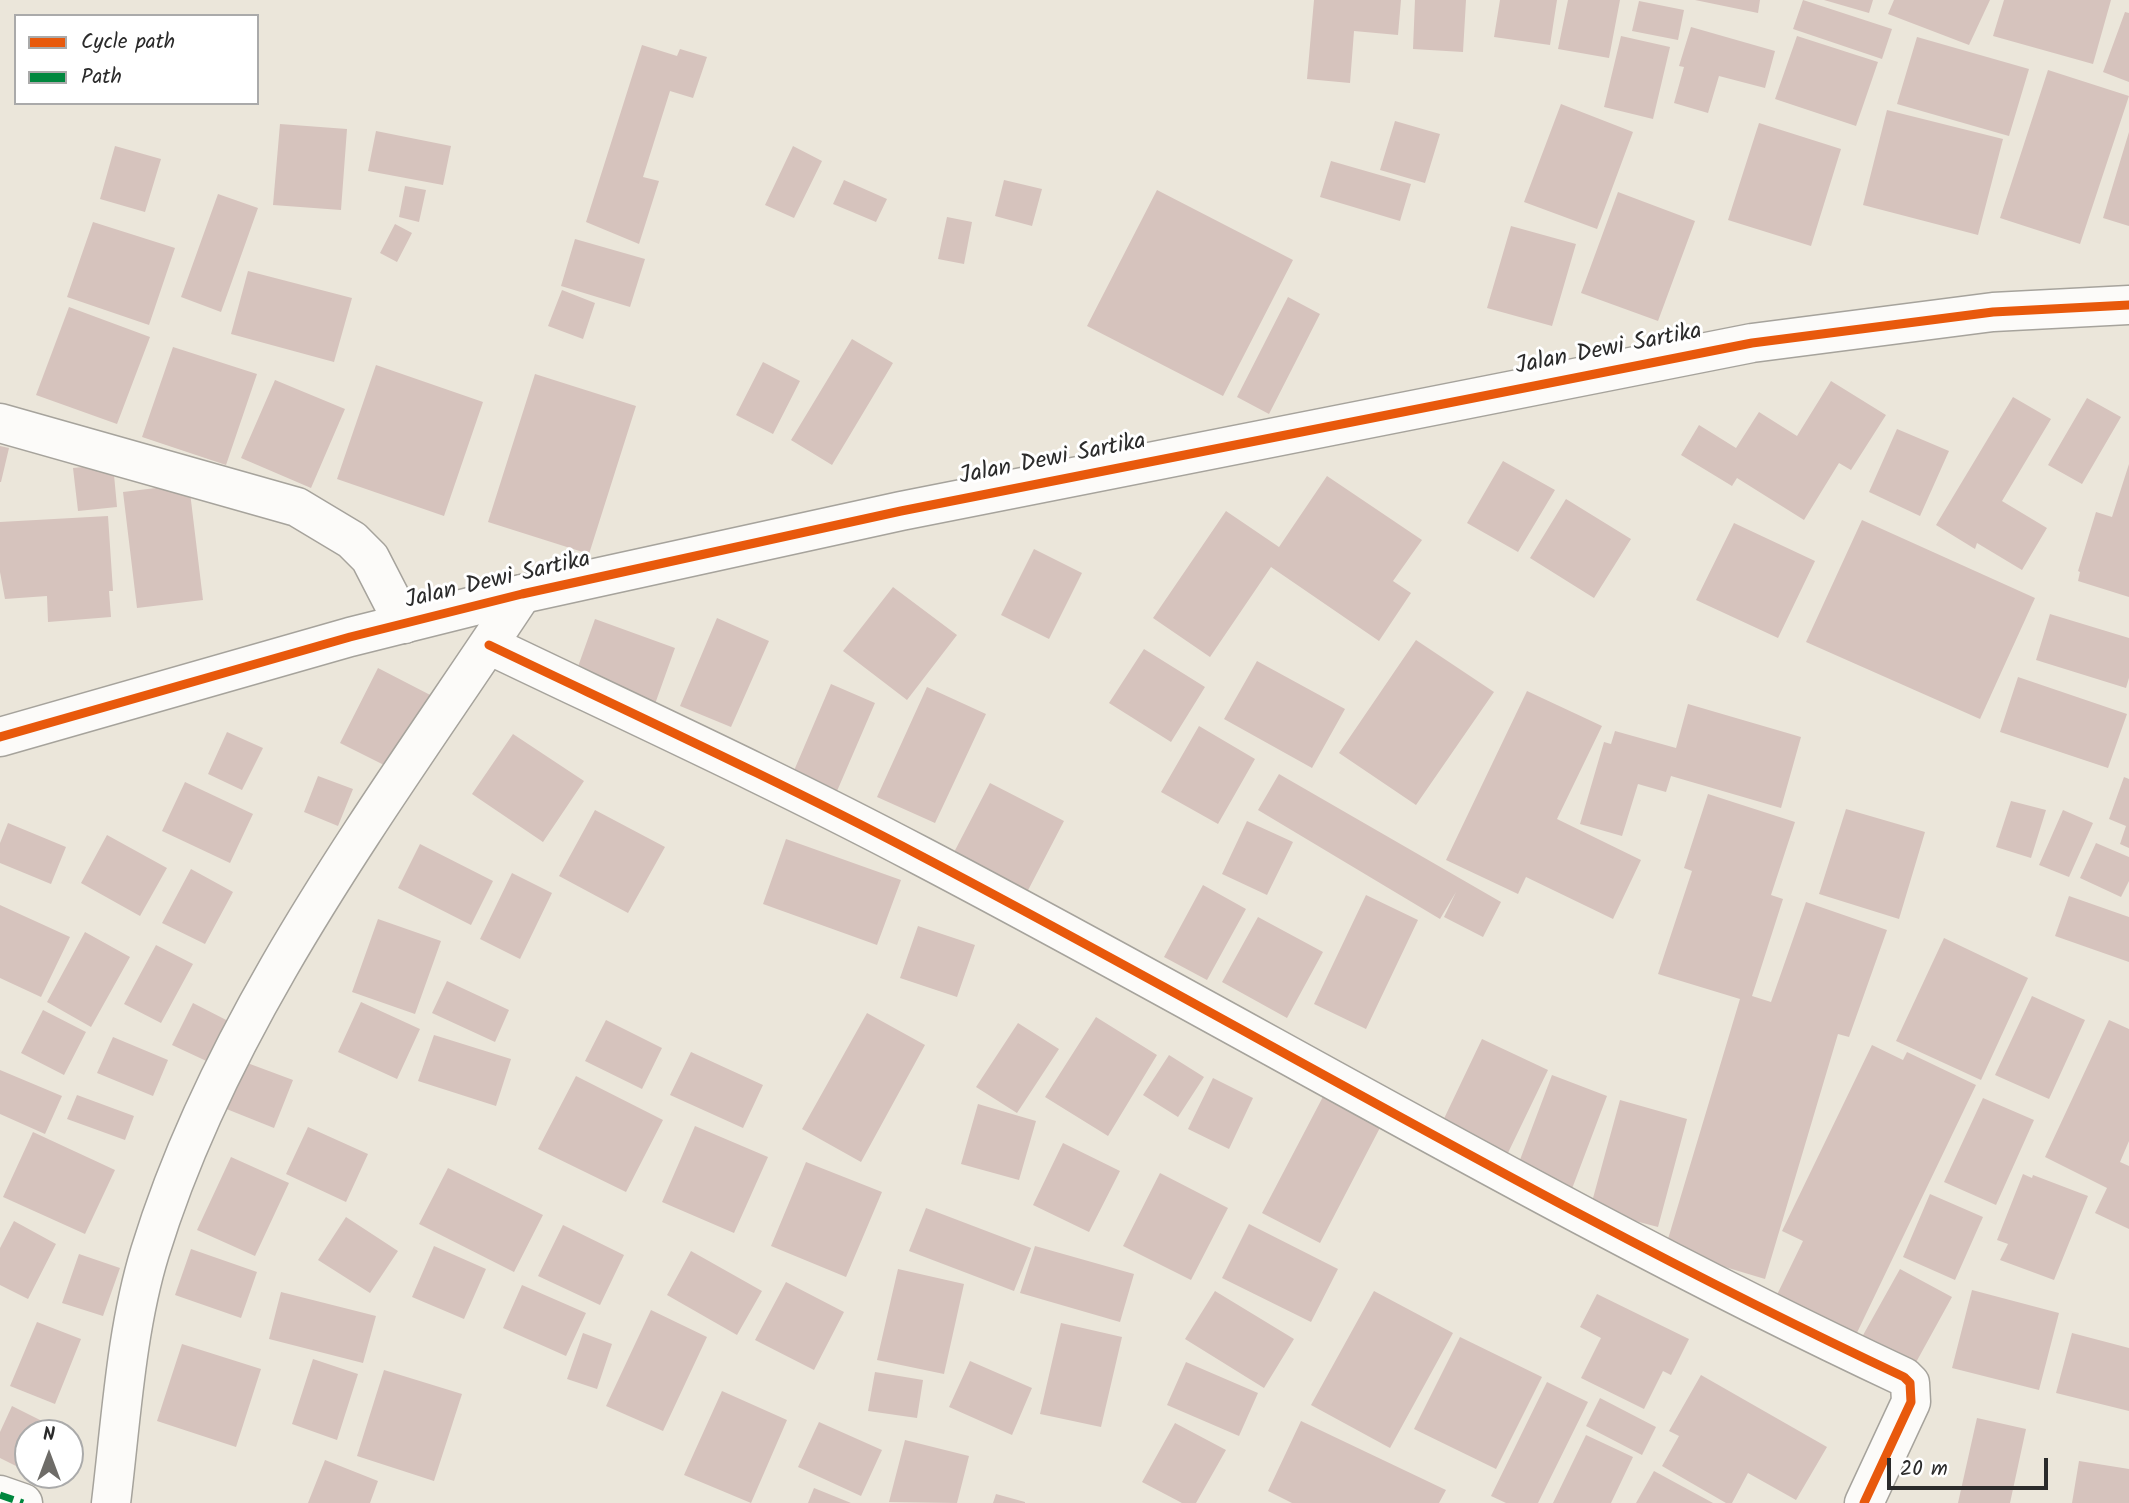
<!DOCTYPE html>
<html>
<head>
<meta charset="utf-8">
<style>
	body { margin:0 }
	#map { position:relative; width:2129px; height:1503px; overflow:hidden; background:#ebe6da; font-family:Kalam,sans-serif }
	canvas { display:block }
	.legend { position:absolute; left:14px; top:14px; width:245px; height:91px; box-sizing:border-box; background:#fff; border:2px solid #aaa; margin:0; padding:9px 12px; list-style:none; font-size:21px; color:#2b2b2b }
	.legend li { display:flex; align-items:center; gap:14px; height:35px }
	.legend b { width:35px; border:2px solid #aaa }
	.north { position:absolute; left:14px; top:1419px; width:70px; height:70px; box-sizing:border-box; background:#fff; border:2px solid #aaa; border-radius:50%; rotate:0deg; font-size:19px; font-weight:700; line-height:28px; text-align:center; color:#2b2b2b }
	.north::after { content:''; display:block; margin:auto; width:24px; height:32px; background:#6e6c68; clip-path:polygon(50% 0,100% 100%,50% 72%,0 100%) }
	.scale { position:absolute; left:1887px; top:1458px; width:161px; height:32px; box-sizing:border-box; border:4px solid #2b2b2b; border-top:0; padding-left:9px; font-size:21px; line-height:24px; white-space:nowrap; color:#2b2b2b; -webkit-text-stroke:5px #fff; paint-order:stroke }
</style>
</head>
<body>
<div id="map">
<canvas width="2129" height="1503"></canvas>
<ul class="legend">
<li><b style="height:9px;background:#e8590c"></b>Cycle path</li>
<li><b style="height:9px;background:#00873e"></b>Path</li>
</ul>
<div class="north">N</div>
<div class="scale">20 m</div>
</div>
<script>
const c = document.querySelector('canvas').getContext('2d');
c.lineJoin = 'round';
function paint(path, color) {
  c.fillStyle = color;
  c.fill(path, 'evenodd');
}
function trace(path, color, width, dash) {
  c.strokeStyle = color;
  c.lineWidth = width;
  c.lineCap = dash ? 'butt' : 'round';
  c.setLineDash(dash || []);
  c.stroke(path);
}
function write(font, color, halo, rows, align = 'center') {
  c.font = font + ' Kalam,sans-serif';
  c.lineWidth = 6;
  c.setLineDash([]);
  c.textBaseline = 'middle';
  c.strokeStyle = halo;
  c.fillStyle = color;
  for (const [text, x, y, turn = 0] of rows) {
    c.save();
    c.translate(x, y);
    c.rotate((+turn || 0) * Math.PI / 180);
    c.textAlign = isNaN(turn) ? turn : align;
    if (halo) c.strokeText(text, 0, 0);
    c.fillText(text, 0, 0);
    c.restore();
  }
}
paint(new Path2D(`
	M 1314,0 L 1401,0 L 1398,35 L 1354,31 L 1350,83 L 1307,79 Z
	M 1415,0 L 1466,0 L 1463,52 L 1413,49 Z
	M 1500,0 L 1557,0 L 1550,45 L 1494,37 Z
	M 1568,0 L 1620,0 L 1609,58 L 1558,49 Z
	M 1695,0 L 1760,0 L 1758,13 Z
	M 1803,0 L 1892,29 L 1882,59 L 1793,29 Z
	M 1824,0 L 1873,0 L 1869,13 Z
	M 1894,0 L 1990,0 L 1969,45 L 1888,14 Z
	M 2004,0 L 2111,0 L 2093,64 L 1993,36 Z
	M 1639,1 L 1684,10 L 1678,40 L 1632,31 Z
	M 2125,12 L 2129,13 L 2129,82 L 2103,72 Z
	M 1691,27 L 1775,51 L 1765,88 L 1719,76 L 1708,113 L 1674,103 L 1684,67 L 1679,66 Z
	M 1621,36 L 1670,47 L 1653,119 L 1604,107 Z
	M 1797,36 L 1878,62 L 1856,126 L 1775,99 Z
	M 1917,37 L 2029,69 L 2009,136 L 1897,104 Z
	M 642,45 L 677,56 L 680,49 L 707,57 L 693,98 L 670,91 L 643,177 L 659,181 L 639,244 L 586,222 Z
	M 2048,70 L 2129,96 L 2080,244 L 2000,218 Z
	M 1561,104 L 1633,132 L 1597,229 L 1524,202 Z
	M 1887,110 L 2003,139 L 1978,235 L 1863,205 Z
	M 1395,121 L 1440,134 L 1425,183 L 1380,170 Z
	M 1759,123 L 1841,149 L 1811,246 L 1728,220 Z
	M 280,124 L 347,129 L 341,210 L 273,205 Z
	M 376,131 L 451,146 L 443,185 L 368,171 Z
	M 2129,132 L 2129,226 L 2103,218 Z
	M 115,146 L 161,159 L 145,212 L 100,199 Z
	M 793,146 L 822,161 L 794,218 L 765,205 Z
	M 1331,161 L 1411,184 L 1400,221 L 1320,197 Z
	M 844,180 L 887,199 L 876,222 L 833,204 Z
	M 1004,180 L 1042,189 L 1032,226 L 995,216 Z
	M 405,186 L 426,190 L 419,222 L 399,217 Z
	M 1157,190 L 1293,260 L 1223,396 L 1087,326 Z
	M 1618,192 L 1695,221 L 1658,321 L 1581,293 Z
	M 218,194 L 258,208 L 221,312 L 181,297 Z
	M 947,217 L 972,222 L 964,264 L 938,259 Z
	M 93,222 L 175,248 L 149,325 L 67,297 Z
	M 395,224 L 412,233 L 397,262 L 380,253 Z
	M 1511,226 L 1576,244 L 1552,326 L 1487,308 Z
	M 575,239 L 645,259 L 630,307 L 561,286 Z
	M 248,271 L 352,298 L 334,362 L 231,334 Z
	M 562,290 L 595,303 L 583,339 L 548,326 Z
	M 1288,297 L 1320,314 L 1269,414 L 1237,397 Z
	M 69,307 L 150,337 L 117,424 L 36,395 Z
	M 852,339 L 893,363 L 832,465 L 791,440 Z
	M 173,347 L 257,374 L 226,465 L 142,437 Z
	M 763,362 L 800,381 L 773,434 L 736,415 Z
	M 376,365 L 483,402 L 444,516 L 337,479 Z
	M 535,374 L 636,406 L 589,554 L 488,522 Z
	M 275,380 L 345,409 L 311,488 L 241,458 Z
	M 1831,381 L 1886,415 L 1851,470 L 1839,463 L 1804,520 L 1737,478 L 1732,486 L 1681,455 L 1699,425 L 1736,448 L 1759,412 L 1797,436 Z
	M 2013,397 L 2051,419 L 2002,501 L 2047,528 L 2022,570 L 1977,543 L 1975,549 L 1936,525 Z
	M 2087,398 L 2121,417 L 2082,484 L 2048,465 Z
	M 1897,429 L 1949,451 L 1920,516 L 1869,492 Z
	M 0,446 L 9,448 L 1,482 L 0,482 Z
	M 1503,461 L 1555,490 L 1518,552 L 1467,523 Z
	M 113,464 L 117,507 L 78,511 L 73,468 Z
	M 2129,464 L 2129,597 L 2078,581 L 2080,572 L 2078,571 L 2096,512 L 2112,517 Z
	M 1327,476 L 1422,540 L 1393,581 L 1411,593 L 1379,641 L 1271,567 L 1210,657 L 1153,618 L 1226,511 L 1279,547 Z
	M 189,484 L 203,600 L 137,608 L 123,492 Z
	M 1566,499 L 1631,539 L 1594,598 L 1530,558 Z
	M 108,516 L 113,591 L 109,591 L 111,617 L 48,622 L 47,596 L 5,599 L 0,572 L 0,522 Z
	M 1862,520 L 2035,598 L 1980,719 L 1806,642 Z
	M 1734,523 L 1815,561 L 1778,638 L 1696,600 Z
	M 1034,549 L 1082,573 L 1049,639 L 1001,615 Z
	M 893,587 L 957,635 L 907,700 L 843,651 Z
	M 2050,614 L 2129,638 L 2129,678 L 2126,688 L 2036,660 Z
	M 717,618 L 769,641 L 731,727 L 680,706 Z
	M 595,619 L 675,648 L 655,704 L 575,675 Z
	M 1416,640 L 1494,692 L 1416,805 L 1339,753 Z
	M 1144,649 L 1205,687 L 1171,742 L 1109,703 Z
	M 1257,661 L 1345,709 L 1312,768 L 1224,719 Z
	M 378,668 L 438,699 L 400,773 L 340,743 Z
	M 2018,677 L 2127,714 L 2108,768 L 2000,732 Z
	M 831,684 L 875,703 L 834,798 L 790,780 Z
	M 927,687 L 986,714 L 935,823 L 877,797 Z
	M 1527,691 L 1602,726 L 1557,819 L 1641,860 L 1613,919 L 1526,877 L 1518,894 L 1446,860 Z
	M 1688,704 L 1801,737 L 1781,808 L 1671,776 L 1666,792 L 1638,784 L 1622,836 L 1580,824 L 1604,742 L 1611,744 L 1615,731 L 1676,748 Z
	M 1199,726 L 1255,759 L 1218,824 L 1161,792 Z
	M 227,732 L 263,748 L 242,790 L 208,774 Z
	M 513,734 L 584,781 L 543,842 L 472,794 Z
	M 1279,774 L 1501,902 L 1483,937 L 1444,917 L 1456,892 L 1440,919 L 1258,810 Z
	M 318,776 L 353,789 L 338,826 L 304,812 Z
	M 2124,777 L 2129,779 L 2129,848 L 2120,844 L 2126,826 L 2109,819 Z
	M 185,782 L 253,814 L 230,863 L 162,831 Z
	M 990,783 L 1064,821 L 1024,898 L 950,860 Z
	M 1708,794 L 1795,822 L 1771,895 L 1783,899 L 1752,996 L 1771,1002 L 1806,902 L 1887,930 L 1849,1037 L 1838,1034 L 1765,1279 L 1665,1249 L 1740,999 L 1658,974 L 1692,871 L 1684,868 Z
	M 2011,801 L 2046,810 L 2031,858 L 1996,847 Z
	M 1846,809 L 1925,832 L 1899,919 L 1819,894 Z
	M 595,810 L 665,847 L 628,913 L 559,876 Z
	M 2063,810 L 2093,823 L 2069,877 L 2039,865 Z
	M 1247,821 L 1293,842 L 1267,895 L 1222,874 Z
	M 8,823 L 66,847 L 51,884 L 0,863 L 0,843 Z
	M 107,835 L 167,868 L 140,916 L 81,883 Z
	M 786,839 L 901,880 L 877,945 L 763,904 Z
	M 2096,843 L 2129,857 L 2129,881 L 2121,897 L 2080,878 Z
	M 420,844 L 493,881 L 471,925 L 398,888 Z
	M 191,869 L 233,892 L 205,944 L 162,923 Z
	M 512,873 L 552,893 L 520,959 L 480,939 Z
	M 1203,885 L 1246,909 L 1207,980 L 1164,957 Z
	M 1366,895 L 1418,920 L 1366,1029 L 1314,1004 Z
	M 2069,896 L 2129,917 L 2129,962 L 2055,936 Z
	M 0,905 L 70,937 L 41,997 L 0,978 Z
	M 1258,917 L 1323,952 L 1287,1018 L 1222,982 Z
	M 378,919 L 441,941 L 415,1014 L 352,992 Z
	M 918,926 L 975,945 L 957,997 L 900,978 Z
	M 85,932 L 130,957 L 91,1027 L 47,1002 Z
	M 1944,938 L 2028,978 L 1981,1080 L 1896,1041 Z
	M 156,945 L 193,964 L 161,1023 L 124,1004 Z
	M 447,981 L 509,1010 L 495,1042 L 432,1013 Z
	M 2032,996 L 2085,1020 L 2049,1099 L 1995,1075 Z
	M 361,1002 L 420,1029 L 397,1079 L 338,1052 Z
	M 193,1003 L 236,1025 L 215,1065 L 172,1045 Z
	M 43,1010 L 86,1032 L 64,1075 L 21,1053 Z
	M 867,1013 L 925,1045 L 861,1162 L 802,1129 Z
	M 1096,1017 L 1157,1055 L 1108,1136 L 1045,1097 Z
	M 606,1020 L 662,1048 L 642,1089 L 585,1061 Z
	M 2109,1020 L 2129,1029 L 2129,1141 L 2120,1162 L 2129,1166 L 2129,1229 L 2095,1213 L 2107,1188 L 2045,1157 Z
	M 1018,1023 L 1059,1049 L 1017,1113 L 976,1087 Z
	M 434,1035 L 511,1059 L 496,1106 L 418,1081 Z
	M 113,1037 L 168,1060 L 153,1096 L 97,1073 Z
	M 1482,1039 L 1548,1070 L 1506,1157 L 1440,1127 Z
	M 1872,1045 L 1903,1060 L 1907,1052 L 1976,1085 L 1853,1341 L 1773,1303 L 1803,1241 L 1782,1231 Z
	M 691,1052 L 763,1085 L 743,1128 L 670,1095 Z
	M 1169,1055 L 1204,1077 L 1178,1117 L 1143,1095 Z
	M 242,1061 L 293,1080 L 274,1128 L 224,1108 Z
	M 0,1070 L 62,1096 L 45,1134 L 0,1114 Z
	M 1552,1075 L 1607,1096 L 1570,1194 L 1515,1173 Z
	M 576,1076 L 663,1120 L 626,1192 L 538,1149 Z
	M 1213,1078 L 1253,1098 L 1229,1149 L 1188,1129 Z
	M 1326,1091 L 1384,1120 L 1320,1243 L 1262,1213 Z
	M 77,1095 L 134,1116 L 125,1140 L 67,1119 Z
	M 1983,1098 L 2034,1120 L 1996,1205 L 1944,1182 Z
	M 1620,1100 L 1687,1119 L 1658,1227 L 1590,1209 Z
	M 978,1104 L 1036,1121 L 1019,1180 L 961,1164 Z
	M 695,1126 L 768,1157 L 734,1233 L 662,1202 Z
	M 308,1127 L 368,1154 L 346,1202 L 286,1174 Z
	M 33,1132 L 115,1170 L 85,1234 L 3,1197 Z
	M 1063,1143 L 1120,1171 L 1089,1232 L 1033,1205 Z
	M 231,1157 L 289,1183 L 255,1256 L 197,1230 Z
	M 806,1162 L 882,1192 L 846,1277 L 771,1246 Z
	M 448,1168 L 543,1215 L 514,1272 L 419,1224 Z
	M 1160,1173 L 1228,1208 L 1191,1280 L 1123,1246 Z
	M 2023,1174 L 2032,1178 L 2033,1175 L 2088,1196 L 2054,1280 L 2000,1260 L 2008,1244 L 1997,1240 Z
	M 1930,1194 L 1983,1217 L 1955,1280 L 1903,1257 Z
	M 926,1208 L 1031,1248 L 1014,1291 L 909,1251 Z
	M 346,1217 L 398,1251 L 370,1293 L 318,1260 Z
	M 14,1221 L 56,1244 L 28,1299 L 0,1285 L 0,1248 Z
	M 1249,1224 L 1338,1269 L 1311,1322 L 1222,1278 Z
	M 563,1225 L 624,1255 L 600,1305 L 538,1276 Z
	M 434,1246 L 486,1269 L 464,1319 L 412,1297 Z
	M 1035,1246 L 1134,1274 L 1120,1322 L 1020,1293 Z
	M 191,1249 L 257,1272 L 241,1318 L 175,1295 Z
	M 691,1251 L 762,1291 L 737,1335 L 667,1295 Z
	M 79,1254 L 120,1268 L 103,1316 L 62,1303 Z
	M 898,1269 L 964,1284 L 944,1374 L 877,1360 Z
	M 1900,1269 L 1952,1297 L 1914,1366 L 1862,1337 Z
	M 786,1282 L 844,1312 L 814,1370 L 755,1340 Z
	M 522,1285 L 586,1313 L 566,1356 L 503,1328 Z
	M 1972,1290 L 2059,1313 L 2039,1390 L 1952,1368 Z
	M 1215,1291 L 1294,1339 L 1264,1388 L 1185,1339 Z
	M 1374,1291 L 1453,1333 L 1390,1448 L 1311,1405 Z
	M 281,1292 L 376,1316 L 363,1363 L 269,1339 Z
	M 1597,1294 L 1689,1339 L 1671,1375 L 1663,1371 L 1644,1409 L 1581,1378 L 1601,1338 L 1580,1327 Z
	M 651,1310 L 707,1337 L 663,1431 L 606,1406 Z
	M 37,1322 L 81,1339 L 55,1404 L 10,1386 Z
	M 1061,1323 L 1122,1337 L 1101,1427 L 1040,1414 Z
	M 583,1333 L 612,1344 L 597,1389 L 567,1379 Z
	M 2072,1333 L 2129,1348 L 2129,1411 L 2056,1393 Z
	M 1460,1337 L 1542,1377 L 1496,1469 L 1414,1429 Z
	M 182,1344 L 261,1369 L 236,1447 L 157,1421 Z
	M 313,1359 L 358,1374 L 337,1440 L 292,1424 Z
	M 970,1361 L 1032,1388 L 1012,1435 L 949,1407 Z
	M 1186,1362 L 1258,1393 L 1239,1436 L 1167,1405 Z
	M 384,1370 L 462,1394 L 434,1481 L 357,1456 Z
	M 875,1372 L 923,1380 L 917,1418 L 868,1411 Z
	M 1701,1375 L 1827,1447 L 1796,1500 L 1748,1473 L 1732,1503 L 1726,1503 L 1662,1466 L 1679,1436 L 1669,1431 Z
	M 1547,1382 L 1588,1402 L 1538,1503 L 1506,1503 L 1491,1496 Z
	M 722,1391 L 787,1420 L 751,1503 L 684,1475 Z
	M 1600,1398 L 1656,1427 L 1642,1455 L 1586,1426 Z
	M 12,1406 L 62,1431 L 28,1433 L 28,1472 L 0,1458 L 0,1432 Z
	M 1977,1418 L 2026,1429 L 2010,1503 L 1958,1503 Z
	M 1301,1421 L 1446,1490 L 1439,1503 L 1292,1503 L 1268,1491 Z
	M 819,1422 L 882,1450 L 861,1496 L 798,1467 Z
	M 1175,1423 L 1226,1450 L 1196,1503 L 1182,1503 L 1142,1482 Z
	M 1586,1435 L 1633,1457 L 1611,1503 L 1553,1503 Z
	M 905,1440 L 969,1456 L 957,1503 L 889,1502 Z
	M 325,1460 L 378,1481 L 370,1503 L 308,1503 Z
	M 2079,1461 L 2129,1469 L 2129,1503 L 2072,1503 Z
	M 1654,1471 L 1713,1503 L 1636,1503 Z
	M 814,1488 L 851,1503 L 808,1503 Z
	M 996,1494 L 1025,1502 L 1025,1503 L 993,1503 Z`), '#d6c3bd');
const street = new Path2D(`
	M 0,423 L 297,507 L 352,540 L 370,558 L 404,624
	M 489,645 C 633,714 779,781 921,856 C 1249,1028 1568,1220 1904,1377 L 1910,1383 L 1911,1402 L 1864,1503
	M 0,1495 L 23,1503
	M 111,1503 C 121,1421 126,1330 150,1252 C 223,1013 386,800 522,594`);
const secondary = new Path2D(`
	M 0,737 L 350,637 L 522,594 L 901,511 L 1752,343 L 1993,312 L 2129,305`);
trace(street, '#a6a39c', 41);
trace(secondary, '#a6a39c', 41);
trace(street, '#fcfbf9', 38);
trace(secondary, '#fcfbf9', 38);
trace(new Path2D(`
	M 0,1495 L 23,1503`), '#00873e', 7, [14, 7]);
trace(new Path2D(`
	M 489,645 C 633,714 779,781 921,856 C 1249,1028 1568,1220 1904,1377 L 1910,1383 L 1911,1402 L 1864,1503
	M 0,737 L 350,637 L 522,594 L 901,511 L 1752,343 L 1993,312 L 2129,305`), '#e8590c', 9);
write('24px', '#2b2b2b', '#fff', [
	["Jalan Dewi Sartika",1609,351,-11],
	["Jalan Dewi Sartika",1053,461,-11],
	["Jalan Dewi Sartika",498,582,-13]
]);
</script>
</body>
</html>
